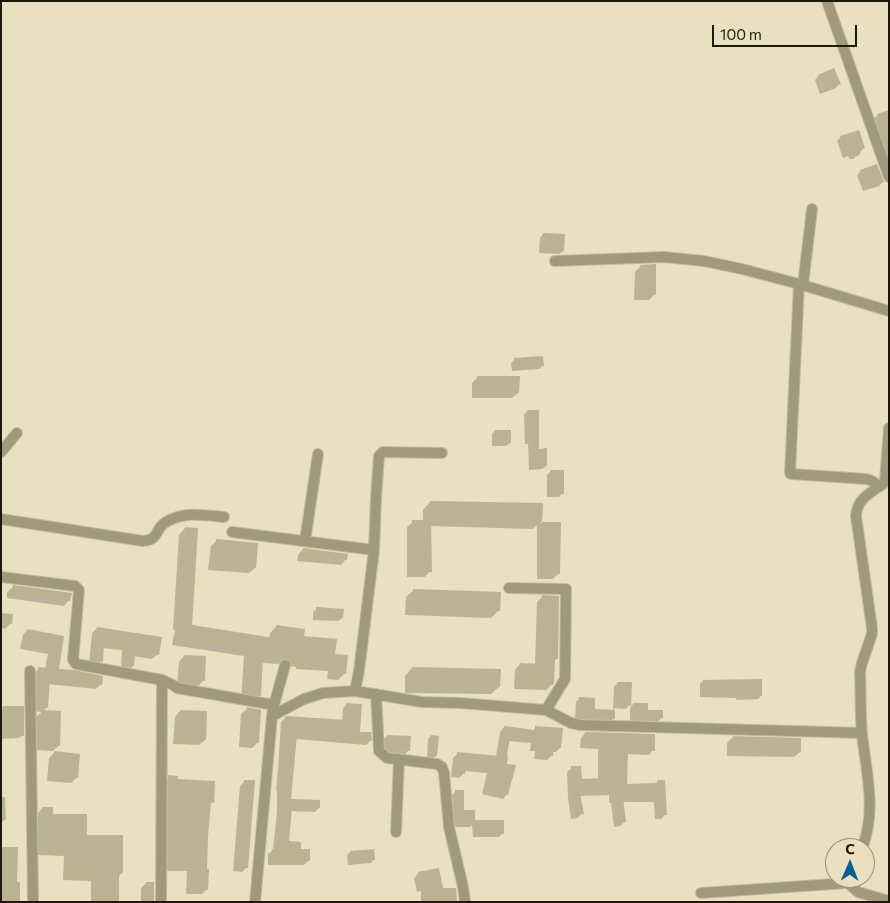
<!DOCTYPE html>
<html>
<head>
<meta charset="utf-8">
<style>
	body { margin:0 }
	#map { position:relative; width:890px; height:903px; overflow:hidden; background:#eadfbe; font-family:Commissioner,sans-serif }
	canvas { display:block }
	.frame { position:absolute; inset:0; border:2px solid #1d190d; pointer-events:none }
	.north { position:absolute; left:825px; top:838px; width:50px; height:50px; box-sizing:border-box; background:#eadfbe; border:1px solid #989077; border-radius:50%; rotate:1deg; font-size:14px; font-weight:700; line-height:20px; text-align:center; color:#1d190d }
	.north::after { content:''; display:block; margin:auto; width:18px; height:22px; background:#066191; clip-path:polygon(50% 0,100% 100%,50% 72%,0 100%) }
	.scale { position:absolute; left:712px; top:25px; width:145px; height:22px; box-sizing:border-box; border:2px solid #1d190d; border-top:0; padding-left:6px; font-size:15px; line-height:18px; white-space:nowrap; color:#1d190d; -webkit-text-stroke:4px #eadfbe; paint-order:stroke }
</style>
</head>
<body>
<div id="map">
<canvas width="890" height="903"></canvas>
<div class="frame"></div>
<div class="north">С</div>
<div class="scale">100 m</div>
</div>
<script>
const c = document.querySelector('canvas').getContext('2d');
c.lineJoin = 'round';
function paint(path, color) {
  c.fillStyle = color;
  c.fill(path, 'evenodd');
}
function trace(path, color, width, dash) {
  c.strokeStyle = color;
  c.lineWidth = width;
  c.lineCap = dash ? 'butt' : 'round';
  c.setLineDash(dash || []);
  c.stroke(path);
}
paint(new Path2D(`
	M 833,70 L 839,84 L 836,88 L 820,94 L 815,80 L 818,76 Z
	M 889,111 L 889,160 L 885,160 L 882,152 L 885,150 L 877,132 L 873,119 L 878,115 Z
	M 841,137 L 864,148 L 853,159 L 850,159 L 848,156 L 843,158 L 837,141 Z
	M 861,171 L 882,182 L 879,186 L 863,191 L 857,175 Z
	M 543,234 L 563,251 L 559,254 L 539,253 L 540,238 Z
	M 641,266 L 654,295 L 649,300 L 634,300 L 635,272 Z
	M 889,346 L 889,378 L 888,377 Z
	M 515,359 L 542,366 L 539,369 L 512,371 L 511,363 Z
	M 478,377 L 518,393 L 512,398 L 472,398 L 472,383 Z
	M 528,411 L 538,450 L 546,466 L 542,469 L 529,470 L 528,444 L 525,444 L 524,414 Z
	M 495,431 L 510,443 L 506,446 L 492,446 L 492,434 Z
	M 550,472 L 562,493 L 559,497 L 547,497 L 547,475 Z
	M 430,502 L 541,504 L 541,523 L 559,523 L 559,573 L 553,579 L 537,579 L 537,525 L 533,529 L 430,526 L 430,571 L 425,577 L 407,577 L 407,527 L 413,522 L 423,521 L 423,510 Z
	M 185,528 L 191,626 L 269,638 L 270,633 L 276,627 L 303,638 L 345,673 L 338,680 L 327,679 L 328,671 L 296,669 L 296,667 L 279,664 L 262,663 L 260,695 L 253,702 L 241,700 L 244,656 L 172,645 L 175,630 L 173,630 L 179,535 Z
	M 216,541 L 255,568 L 249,573 L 208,570 L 211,546 Z
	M 303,549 L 346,559 L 341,565 L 297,561 L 298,555 Z
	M 13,587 L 69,600 L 64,606 L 7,598 L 7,592 Z
	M 414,590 L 499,610 L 491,618 L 405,615 L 406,597 Z
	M 542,597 L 556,659 L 554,661 L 552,684 L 546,690 L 514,689 L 515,670 L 520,664 L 535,665 L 537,602 Z
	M 317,609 L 342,618 L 338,621 L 313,620 L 313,612 Z
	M 1,614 L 11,623 L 5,629 L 1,628 Z
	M 97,628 L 158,654 L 152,659 L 133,656 L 133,666 L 128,671 L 121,670 L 122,650 L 102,648 L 102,661 L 97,666 L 89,665 L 92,633 Z
	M 27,630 L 63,637 L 57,670 L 100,685 L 96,689 L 48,684 L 47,707 L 42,712 L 59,745 L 53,751 L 35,750 L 36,717 L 42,712 L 33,711 L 34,673 L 39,668 L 45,669 L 48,654 L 20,649 L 23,635 Z
	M 184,656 L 203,681 L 198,686 L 177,685 L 179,662 Z
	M 412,668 L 499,687 L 491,694 L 405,693 L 405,676 Z
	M 703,681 L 761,696 L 758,699 L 736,700 L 736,698 L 700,697 L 700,684 Z
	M 618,683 L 629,705 L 626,709 L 614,708 L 613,719 L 610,722 L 575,721 L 576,702 L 579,699 L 593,710 L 613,711 L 614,686 Z
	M 347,704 L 359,733 L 370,741 L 366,745 L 296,739 L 290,800 L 319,808 L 315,812 L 290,811 L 287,843 L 299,850 L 308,861 L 304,865 L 268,865 L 268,854 L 273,850 L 277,812 L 277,791 L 276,791 L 278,770 L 281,722 L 285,718 L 342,721 L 343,708 Z
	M 633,704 L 647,711 L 662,718 L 658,721 L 652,721 L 650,723 L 630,723 L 630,708 Z
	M 4,707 L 23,735 L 19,738 L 1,739 L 1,710 Z
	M 247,709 L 257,743 L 252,748 L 239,747 L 241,714 Z
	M 180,711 L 205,740 L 199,745 L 173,744 L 175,717 Z
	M 504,727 L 533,731 L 536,728 L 560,748 L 556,752 L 552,752 L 552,755 L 547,760 L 534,759 L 535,751 L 530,751 L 531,743 L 508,741 L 506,765 L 507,794 L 503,799 L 482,794 L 487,773 L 464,771 L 464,773 L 459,778 L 451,777 L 453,758 L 458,753 L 496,757 L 500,732 Z
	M 585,733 L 653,750 L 649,755 L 626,754 L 626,785 L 654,784 L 658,781 L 666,814 L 661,819 L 655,819 L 654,802 L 622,802 L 624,822 L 620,826 L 614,827 L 611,803 L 609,803 L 609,795 L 580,796 L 582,813 L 578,818 L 571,819 L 568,798 L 567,772 L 572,768 L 580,780 L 598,779 L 598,749 L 580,748 L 581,738 Z
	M 387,736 L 409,750 L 405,754 L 384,753 L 383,752 L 384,739 Z
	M 431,736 L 436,756 L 433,758 L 427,758 L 428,739 Z
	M 733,737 L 800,752 L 794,757 L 727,756 L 727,743 Z
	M 54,753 L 77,777 L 71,783 L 47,781 L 49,758 Z
	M 169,777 L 213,802 L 209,805 L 205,871 L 207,889 L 202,894 L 186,894 L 187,871 L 164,871 L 164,781 Z
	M 245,781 L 247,867 L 242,872 L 233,871 L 240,786 Z
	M 456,791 L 463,811 L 474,811 L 473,824 L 476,822 L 503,833 L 499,837 L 473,837 L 472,825 L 470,827 L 453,827 L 452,795 Z
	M 1,797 L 5,797 L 6,819 L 1,823 Z
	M 42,808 L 85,836 L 122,873 L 118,877 L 118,902 L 91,902 L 91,881 L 63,880 L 64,856 L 38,855 L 38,813 Z
	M 350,852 L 374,859 L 371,863 L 348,865 L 347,855 Z
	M 419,873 L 442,890 L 456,902 L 421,902 L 421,891 L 417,892 L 414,878 Z
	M 146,883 L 152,902 L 141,902 L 141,888 Z`), '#0003');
paint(new Path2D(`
	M 834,68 L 841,84 L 824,91 L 818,75 Z
	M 889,110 L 889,145 L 881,128 L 878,125 L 879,120 L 877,114 Z
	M 859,130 L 865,148 L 860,150 L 860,154 L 858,156 L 854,156 L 852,153 L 847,155 L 840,136 Z
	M 877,164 L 884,182 L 867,189 L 860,170 Z
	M 543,233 L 565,234 L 564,251 L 542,250 Z
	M 656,264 L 656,295 L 639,295 L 640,265 Z
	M 543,356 L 544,366 L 515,368 L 514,358 Z
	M 477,376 L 520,376 L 519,393 L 477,392 Z
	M 527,410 L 539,410 L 539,449 L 547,448 L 547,466 L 532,467 L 531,441 L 528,441 Z
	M 495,430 L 511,430 L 511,443 L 495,443 Z
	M 550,470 L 564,470 L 564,494 L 550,494 Z
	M 430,501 L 543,503 L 542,522 L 430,519 Z
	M 412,520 L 431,520 L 432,572 L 412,572 Z
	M 542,522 L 561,522 L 560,574 L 542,574 Z
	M 185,527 L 198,528 L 192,625 L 274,638 L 276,625 L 305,629 L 304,636 L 337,639 L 335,654 L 348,655 L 346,674 L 333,673 L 334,665 L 302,662 L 302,661 L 286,658 L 263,657 L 261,696 L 247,693 L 249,650 L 178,639 L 181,624 L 179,624 Z
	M 216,539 L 258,543 L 256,568 L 213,565 Z
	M 303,548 L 348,554 L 347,560 L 302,556 Z
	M 13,585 L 72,593 L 70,601 L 12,592 Z
	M 413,589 L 501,592 L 500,611 L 412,608 Z
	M 542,595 L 559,596 L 558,659 L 555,659 L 554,683 L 553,685 L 519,684 L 520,663 L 540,664 Z
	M 316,607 L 344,609 L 343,618 L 316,616 Z
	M 1,613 L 13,614 L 12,624 L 1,622 Z
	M 97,627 L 162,637 L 159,655 L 135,651 L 134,666 L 126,666 L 127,646 L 104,642 L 103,662 L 93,660 Z
	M 27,629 L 64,636 L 59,669 L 74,670 L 103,676 L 102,685 L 50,679 L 48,708 L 37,707 L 38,667 L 49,668 L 52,650 L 24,645 Z
	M 184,655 L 206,656 L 205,681 L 182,680 Z
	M 412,667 L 501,669 L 500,687 L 412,686 Z
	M 762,679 L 762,696 L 739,697 L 739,695 L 703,694 L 703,680 Z
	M 617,682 L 632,682 L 631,706 L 616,705 Z
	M 579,697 L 595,698 L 595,709 L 615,710 L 615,719 L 578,717 Z
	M 346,703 L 362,704 L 360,732 L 371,732 L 372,741 L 297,735 L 291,799 L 320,800 L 320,808 L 292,807 L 289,841 L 301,842 L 301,849 L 310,849 L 310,861 L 272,861 L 272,849 L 277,849 L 280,807 L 281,787 L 279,787 L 282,765 L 285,717 L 286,716 L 346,720 Z
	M 633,703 L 648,703 L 648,710 L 663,710 L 663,718 L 655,718 L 655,720 L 633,720 Z
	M 3,706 L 24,706 L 24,736 L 4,736 Z
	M 247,707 L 261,710 L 259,743 L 244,742 Z
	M 41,710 L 61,711 L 60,746 L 40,745 Z
	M 180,710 L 207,711 L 206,740 L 178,739 Z
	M 504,726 L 535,730 L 535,726 L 563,728 L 561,748 L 554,748 L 553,756 L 538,755 L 539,747 L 534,746 L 535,739 L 510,737 L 507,755 L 508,755 L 507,764 L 516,765 L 508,795 L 485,790 L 491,769 L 466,767 L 465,774 L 455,773 L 457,752 L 500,756 Z
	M 585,732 L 655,734 L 655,751 L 628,750 L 627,784 L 657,783 L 657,780 L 665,780 L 667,815 L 659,815 L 658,798 L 623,798 L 626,822 L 618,823 L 615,799 L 613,798 L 613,791 L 580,792 L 584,814 L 575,815 L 572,793 L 571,766 L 581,766 L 582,779 L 602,778 L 602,744 L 584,744 Z
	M 387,735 L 411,736 L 410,751 L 388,750 L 386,748 Z
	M 431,735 L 439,736 L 437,756 L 429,755 Z
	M 733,736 L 801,738 L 801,752 L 732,751 Z
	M 54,751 L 80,754 L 78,778 L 52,776 Z
	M 168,775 L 178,776 L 178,779 L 215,781 L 214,803 L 211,802 L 208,836 L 207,869 L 209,869 L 208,890 L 190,890 L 191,867 L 168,867 Z
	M 244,780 L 255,780 L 248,868 L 237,867 Z
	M 455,790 L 464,790 L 464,810 L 475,810 L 475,824 L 456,824 L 454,810 L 456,810 Z
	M 42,807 L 53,807 L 53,814 L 87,814 L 87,835 L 123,835 L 123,873 L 119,873 L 119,902 L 95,902 L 95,877 L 67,876 L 68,852 L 42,851 Z
	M 475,820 L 504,820 L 504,834 L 476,834 Z
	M 1,847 L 18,847 L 17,882 L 20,882 L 20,902 L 1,902 Z
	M 374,849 L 375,860 L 351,862 L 350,851 Z
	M 439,868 L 443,888 L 456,888 L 457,902 L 426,902 L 425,887 L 421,888 L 418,872 Z
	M 146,882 L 154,882 L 154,902 L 146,902 Z`), '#bcb191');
const minor = new Path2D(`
	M 827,1 L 889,177
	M 555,261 L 664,257 L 704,261 L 742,269 L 799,284 L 889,311
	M 799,284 L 790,473 L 791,474 L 866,479 L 870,480 L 880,486
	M 803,285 L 812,209
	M 1,452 L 17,433
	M 1,519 L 143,541 C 160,540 154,529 166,522 C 184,511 204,515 224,517
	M 232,532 L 374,550 L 359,671 L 355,691
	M 305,541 L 318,454
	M 374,550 L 376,498 L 379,456 L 383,452 L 442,453
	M 1,577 L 75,586 L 79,590 L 73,660 L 76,664 L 162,680 L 173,685 L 177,688 L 274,705
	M 509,588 L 566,589 L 565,679 L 546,710
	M 30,671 L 33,902
	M 376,694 L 379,751 L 387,758 L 437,764 L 442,767 L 444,773 L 449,827 L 463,887 L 465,902
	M 272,716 L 304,699 L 323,693 L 355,691 L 422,702 L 460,703 L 546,710 L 571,723 L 580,725 L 862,733
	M 396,832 L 399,759
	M 862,848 C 877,811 866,771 862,734 C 860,713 861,692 860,672 L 862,663 L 872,634 L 872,628 L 856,516 C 857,499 870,493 883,484 L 885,481 L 889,428
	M 850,878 L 848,883 L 858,892 L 889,901
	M 701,893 L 848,883
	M 161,902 L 162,680
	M 255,902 L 272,716 L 274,705 L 285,665`);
trace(minor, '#c5bb9e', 12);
trace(minor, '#a2997d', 10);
</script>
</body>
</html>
